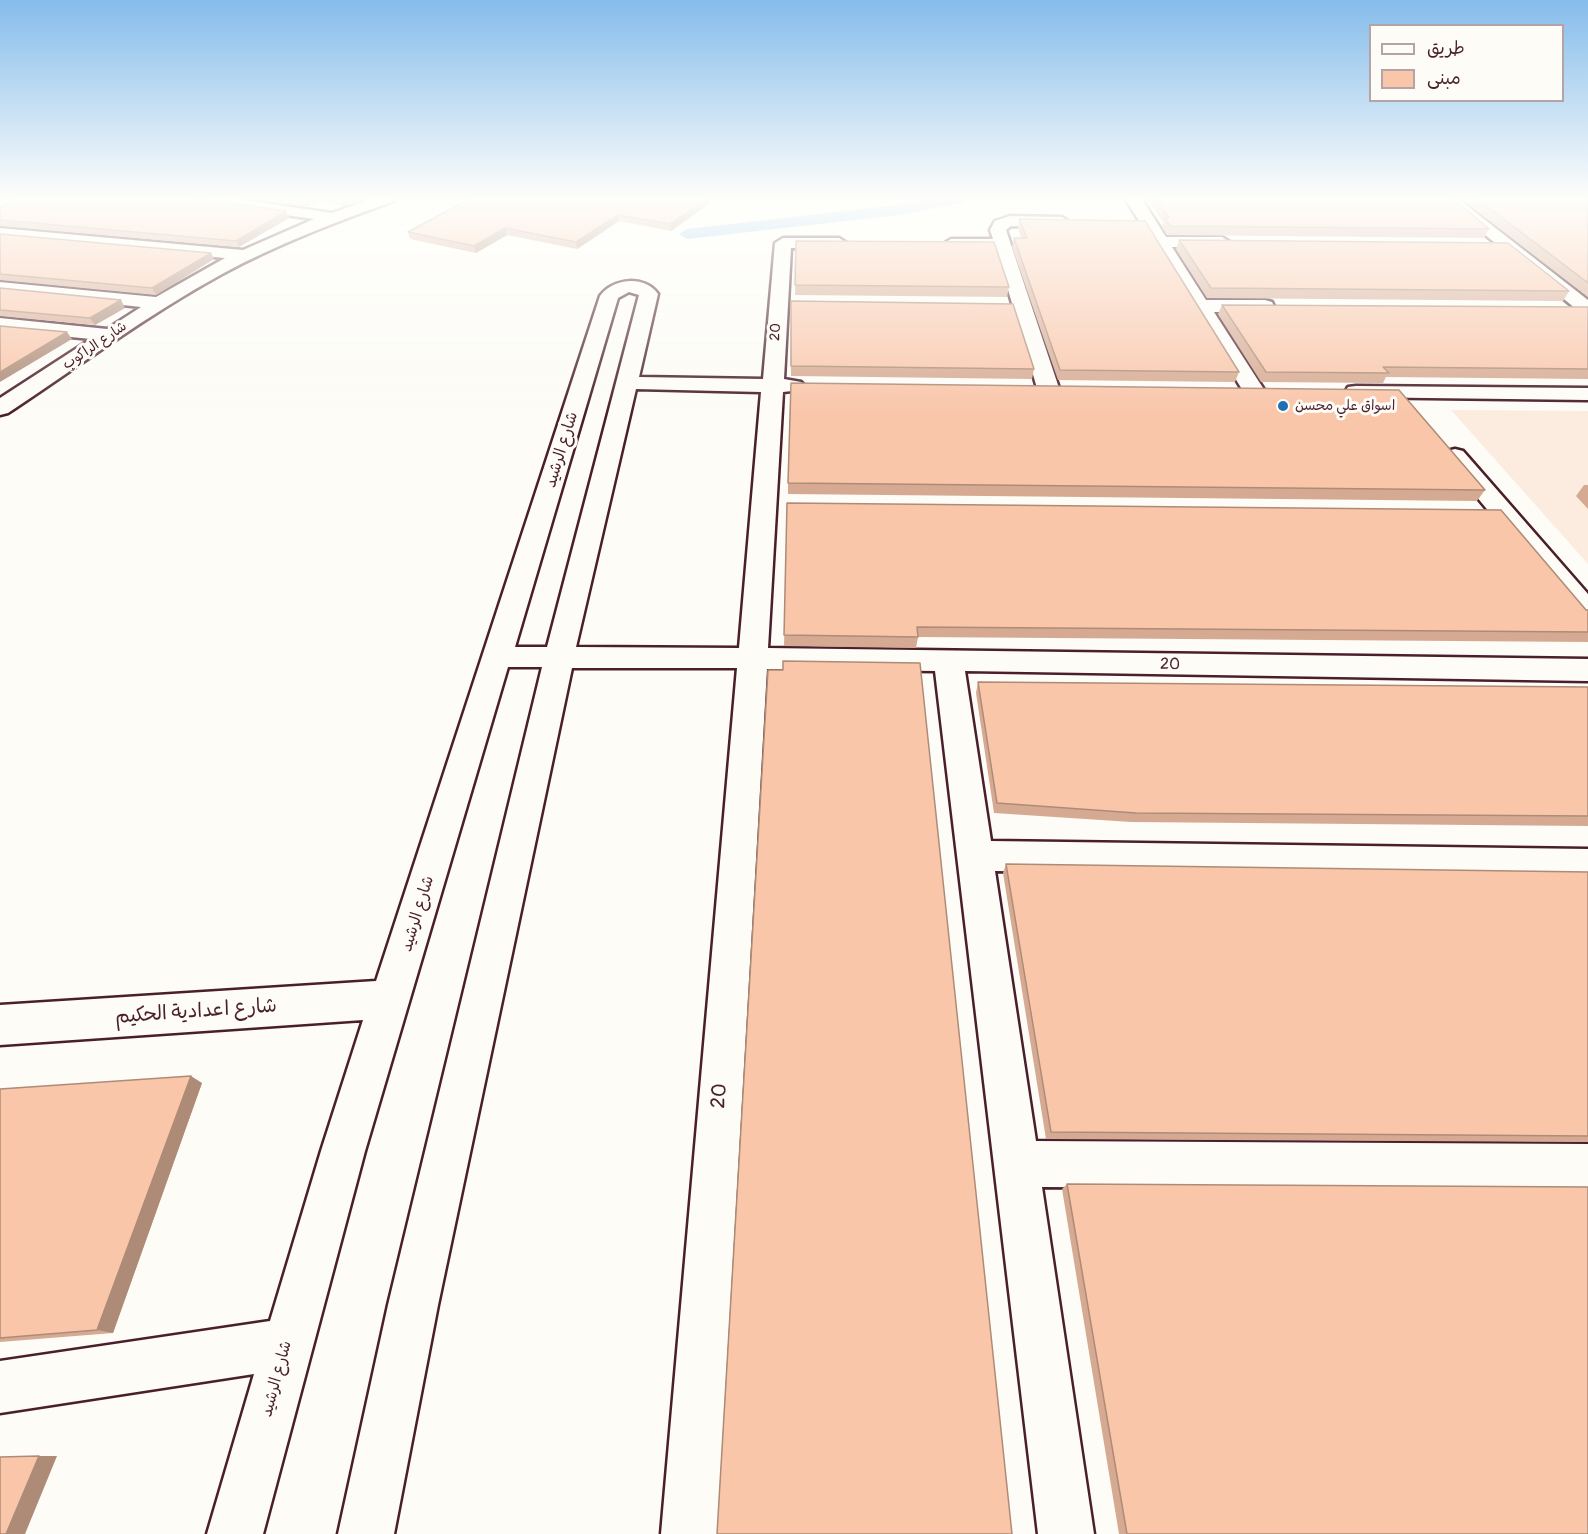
<!DOCTYPE html>
<html>
<head>
<meta charset="utf-8">
<style>
	body { margin:0 }
	#map { position:relative; width:1588px; height:1534px; overflow:hidden; background:#fdfcf7; font-family:Pangolin,"Playpen Sans Arabic",sans-serif }
	canvas { display:block }
	.legend { position:absolute; left:1369px; top:24px; width:195px; height:78px; box-sizing:border-box; background:#fdfcf7; border:2px solid #b5a4a5; margin:0; padding:8px 10px; list-style:none; font-size:18px; color:#4a1f2b }
	.legend li { display:flex; align-items:center; gap:12px; height:30px }
	.legend b { width:30px; border:2px solid #b5a4a5 }
</style>
</head>
<body>
<div id="map">
<canvas width="1588" height="1534"></canvas>
<ul class="legend">
<li><b style="height:8px;background:#fdfcf7"></b>طريق</li>
<li><b style="height:16px;background:#f9c6aa"></b>مبنى</li>
</ul>
</div>
<script>
const c = document.querySelector('canvas').getContext('2d');
c.lineJoin = 'round';
function paint(path, color) {
  c.fillStyle = color;
  c.fill(path, 'evenodd');
}
function trace(path, color, width, dash) {
  c.strokeStyle = color;
  c.lineWidth = width;
  c.lineCap = dash ? 'butt' : 'round';
  c.setLineDash(dash || []);
  c.stroke(path);
}
function write(font, color, halo, rows, align = 'center') {
  c.font = font + ' Pangolin,"Playpen Sans Arabic",sans-serif';
  c.lineWidth = 6;
  c.setLineDash([]);
  c.textBaseline = 'middle';
  c.strokeStyle = halo;
  c.fillStyle = color;
  for (const [text, x, y, turn = 0] of rows) {
    c.save();
    c.translate(x, y);
    c.rotate((+turn || 0) * Math.PI / 180);
    c.textAlign = isNaN(turn) ? turn : align;
    if (halo) c.strokeText(text, 0, 0);
    c.fillText(text, 0, 0);
    c.restore();
  }
}
paint(new Path2D(`
	M 1451,410 L 1588,411 L 1588,564 Z`), '#fcece0');
paint(new Path2D(`
	M 937,198 L 969,198 L 961,203 L 898,215 L 687,239 L 679,234 L 687,229 L 898,205 Z`), '#92c7ef');
const minor = new Path2D(`
	M 190,198 L 230,198 L 332,213 L 374,198 L 397,198 L 394,201 C 336,222 277,244 222,274 C 147,315 79,366 8,413 L 0,415 L 0,398 L 91,339 L 0,330 L 0,318 L 107,329 L 141,307 L 0,292 L 0,282 L 156,297 L 225,258 L 0,238 L 0,228 L 243,250 L 314,219 L 198,203 Z
	M 1125,198 L 1141,198 L 1166,237 L 1222,237 L 1230,242 L 1222,247 L 1172,247 L 1206,300 L 1265,300 L 1272,302 L 1274,306 L 1272,310 L 1265,312 L 1214,312 L 1265,391 L 1262,396 L 1254,397 L 1246,396 L 1243,391 Z
	M 1440,198 L 1457,198 L 1588,300 L 1588,315 L 1581,313 Z
	M 1010,216 L 1062,217 L 1070,222 L 1062,227 L 1011,226 L 1006,230 L 1059,388 L 1056,393 L 1048,394 L 1040,393 L 1037,388 L 996,249 L 951,249 L 943,244 L 951,239 L 993,239 L 990,230 L 995,221 Z
	M 783,238 L 839,238 L 847,243 L 839,248 L 791,248 L 784,379 L 801,382 L 805,386 L 801,390 L 783,392 L 768,648 L 1588,659 L 1588,681 L 965,671 L 991,841 L 1588,849 L 1588,879 L 995,871 L 1036,1141 L 1588,1144 L 1588,1190 L 1042,1187 L 1094,1534 L 1038,1534 L 935,671 L 767,669 L 717,1534 L 661,1534 L 737,668 L 572,668 L 438,1305 L 394,1534 L 338,1534 L 388,1305 L 542,667 L 508,667 L 365,1151 L 263,1534 L 207,1534 L 254,1374 L 0,1413 L 0,1361 L 270,1321 L 321,1151 L 363,1020 L 0,1045 L 0,1005 L 376,981 L 600,296 C 613,278 645,275 658,294 L 639,377 L 763,379 L 775,243 ZM 629,292 L 639,295 L 547,647 L 515,647 L 618,298 ZM 636,389 L 761,392 L 739,648 L 576,647 Z
	M 1356,386 L 1588,388 L 1588,400 L 1348,397 L 1345,392 L 1348,387 Z
	M 1455,449 L 1463,451 L 1588,594 L 1588,621 L 1578,619 L 1447,461 L 1443,456 L 1447,451 Z`);
trace(minor, '#4a1f2b', 5);
paint(minor, '#fdfcf7');
paint(new Path2D(`
	M 245,198 L 372,198 L 344,206 L 316,201 L 307,207 Z
	M 1147,198 L 1453,198 L 1489,229 L 1484,238 L 1167,235 L 1162,227 L 1163,222 Z
	M 1460,198 L 1584,198 L 1588,200 L 1588,297 Z
	M 195,199 L 286,211 L 289,218 L 239,247 L 0,226 L 0,207 Z
	M 710,203 L 671,231 L 619,221 L 577,249 L 507,235 L 476,253 L 410,239 L 408,232 Z
	M 1019,219 L 1239,372 L 1235,382 L 1058,380 L 1012,247 L 1014,238 L 1021,238 L 1018,228 Z
	M 0,234 L 214,259 L 156,295 L 0,280 Z
	M 1179,240 L 1569,291 L 1563,301 L 1207,298 L 1176,249 Z
	M 796,241 L 1009,287 L 1007,297 L 795,295 Z
	M 0,288 L 125,308 L 95,325 L 0,316 Z
	M 791,301 L 1034,369 L 1032,379 L 791,376 Z
	M 1222,305 L 1588,307 L 1588,379 L 1386,377 L 1383,383 L 1261,382 L 1218,314 Z
	M 788,483 L 1485,490 L 1477,501 L 788,494 Z
	M 1584,485 L 1588,485 L 1588,509 L 1576,496 Z
	M 787,503 L 1586,610 L 1588,610 L 1588,642 L 918,637 L 916,648 L 784,646 Z
	M 978,682 L 1588,687 L 1588,826 L 1131,822 L 994,813 L 976,693 Z
	M 1006,864 L 1588,872 L 1588,1142 L 1046,1139 L 1003,873 Z
	M 202,1083 L 113,1333 L 0,1342 L 0,1089 Z
	M 1067,1184 L 1588,1534 L 1119,1534 L 1062,1189 Z`), '#d6aa92');
paint(new Path2D(`
	M 309,198 L 314,198 L 316,201 L 307,207 L 304,201 Z
	M 349,198 L 372,198 L 344,206 L 341,200 Z
	M 708,198 L 710,198 L 710,203 L 671,231 L 670,224 Z
	M 286,211 L 289,218 L 239,247 L 236,241 Z
	M 618,215 L 619,221 L 577,249 L 576,242 Z
	M 505,228 L 507,235 L 476,253 L 474,246 Z
	M 211,253 L 214,259 L 156,295 L 152,288 Z
	M 121,300 L 125,308 L 95,325 L 90,318 Z
	M 67,332 L 72,339 L 0,382 L 0,372 Z
	M 191,1076 L 202,1083 L 113,1333 L 97,1330 Z
	M 39,1456 L 57,1456 L 25,1534 L 6,1534 Z`), '#ae8b77');
const building = new Path2D(`
	M 16,198 L 193,198 L 286,211 L 236,241 L 0,220 L 0,207 Z
	M 285,198 L 309,198 L 304,201 Z
	M 329,198 L 349,198 L 341,200 Z
	M 471,198 L 708,198 L 670,224 L 618,215 L 576,242 L 505,228 L 474,246 L 408,232 Z
	M 1156,198 L 1453,198 L 1489,229 L 1170,226 L 1165,218 L 1169,218 Z
	M 1476,198 L 1584,198 L 1588,200 L 1588,283 Z
	M 1019,219 L 1145,221 L 1239,372 L 1060,370 L 1014,238 L 1027,238 Z
	M 0,234 L 211,253 L 152,288 L 0,274 Z
	M 1179,240 L 1508,243 L 1569,291 L 1211,288 Z
	M 796,241 L 994,242 L 1009,287 L 795,285 Z
	M 0,288 L 121,300 L 90,318 L 0,310 Z
	M 791,301 L 1013,304 L 1034,369 L 791,366 Z
	M 1222,305 L 1588,307 L 1588,369 L 1383,367 L 1389,373 L 1266,372 Z
	M 0,326 L 67,332 L 0,372 Z
	M 791,383 L 1399,390 L 1485,490 L 788,483 Z
	M 787,503 L 1501,510 L 1586,610 L 1588,610 L 1588,632 L 917,627 L 918,637 L 784,635 Z
	M 783,661 L 920,663 L 1012,1534 L 717,1534 L 768,670 L 783,670 Z
	M 978,682 L 1588,687 L 1588,816 L 1136,813 L 997,803 Z
	M 1006,864 L 1588,872 L 1588,1136 L 1051,1132 Z
	M 191,1076 L 97,1330 L 0,1338 L 0,1089 Z
	M 1067,1184 L 1588,1187 L 1588,1534 L 1127,1534 Z
	M 39,1456 L 6,1534 L 0,1534 L 0,1457 Z`);
paint(building, '#f9c6aa');
trace(building, '#ae8b77', 1.5);
const sky = c.createLinearGradient(0, 0, 0, 413);
sky.addColorStop(0, '#85bceb');
sky.addColorStop(0.48, '#fefefb');
sky.addColorStop(1, '#fefefb00');
c.fillStyle = sky;
c.fillRect(0, 0, 1588, 413);
for (const [x, y, r, color] of [
	[1283,406,6,"#1f6fb2"]
]) {
  const dot = new Path2D();
  dot.arc(x, y, r, 0, 2 * Math.PI);
  c.fillStyle = color;
  c.fill(dot);
  trace(dot, '#fdfcf7', 2);
}
write('14px', '#4a1f2b', '#fdfcf7', [
	["20",776,332,-86],
	["شارع الراكوب",95,346,-34]
]);
write('14px', '#4a1f2b', '#fdfcf7', [
	["اسواق علي محسن",1295,406]
], 'left');
write('16px', '#4a1f2b', '#fdfcf7', [
	["شارع الرشيد",562,450,-73],
	["20",1170,665,1],
	["شارع الرشيد",418,914,-73],
	["شارع الرشيد",277,1379,-75]
]);
write('20px', '#4a1f2b', '#fdfcf7', [
	["شارع اعدادية الحكيم",196,1012,-4],
	["20",720,1096,-86]
]);
</script>
</body>
</html>
